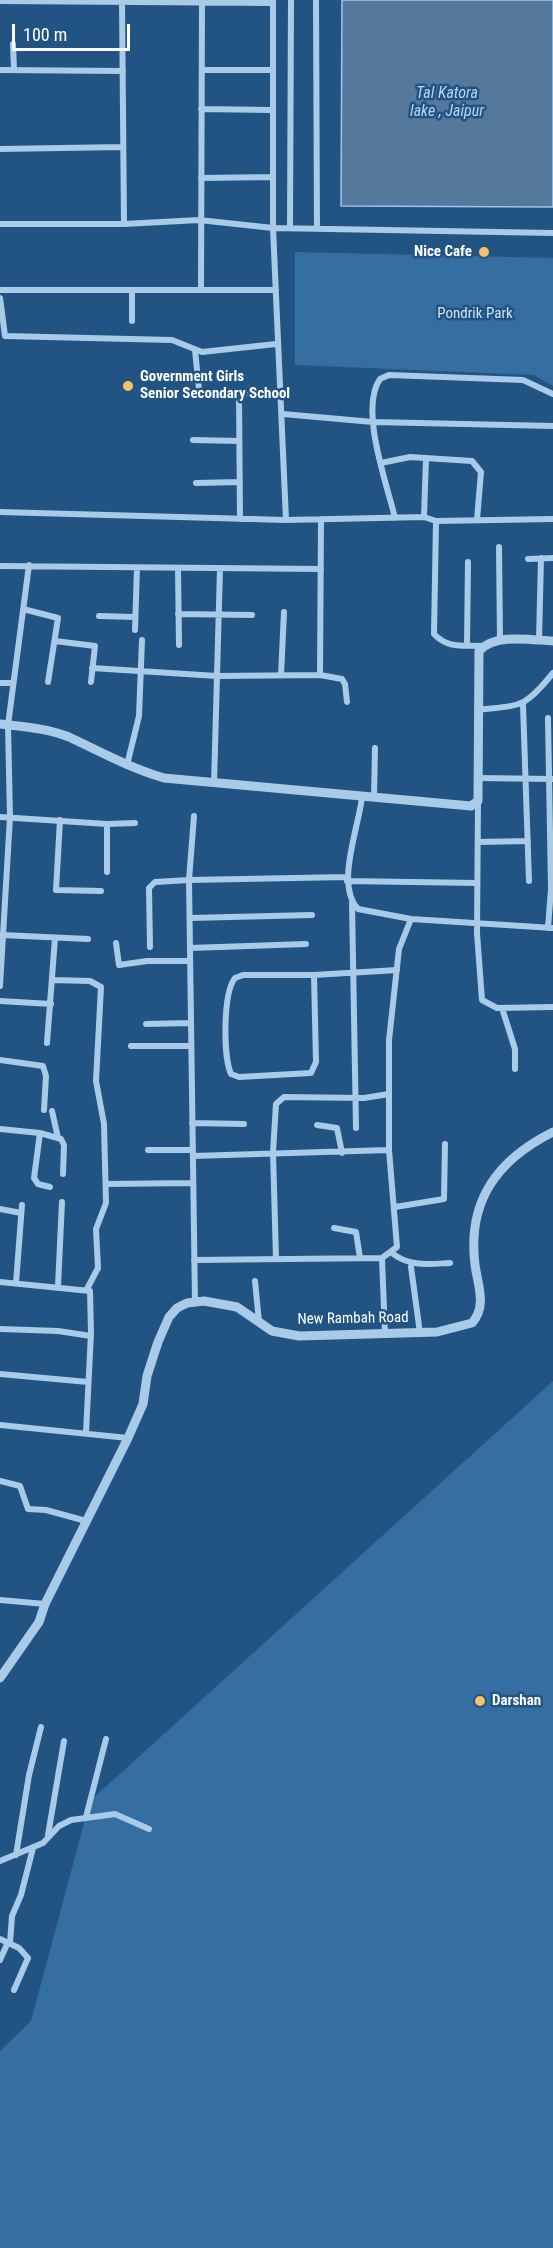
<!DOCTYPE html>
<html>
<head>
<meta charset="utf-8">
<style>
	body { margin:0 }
	#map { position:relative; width:553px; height:2248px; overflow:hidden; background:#215483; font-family:"Roboto Condensed",sans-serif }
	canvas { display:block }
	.scale { position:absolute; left:12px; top:24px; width:118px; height:27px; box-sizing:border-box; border:3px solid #fff; border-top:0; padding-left:8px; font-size:18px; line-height:21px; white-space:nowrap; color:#fff; -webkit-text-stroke:4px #215483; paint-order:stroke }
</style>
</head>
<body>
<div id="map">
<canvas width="553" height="2248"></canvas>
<div class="scale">100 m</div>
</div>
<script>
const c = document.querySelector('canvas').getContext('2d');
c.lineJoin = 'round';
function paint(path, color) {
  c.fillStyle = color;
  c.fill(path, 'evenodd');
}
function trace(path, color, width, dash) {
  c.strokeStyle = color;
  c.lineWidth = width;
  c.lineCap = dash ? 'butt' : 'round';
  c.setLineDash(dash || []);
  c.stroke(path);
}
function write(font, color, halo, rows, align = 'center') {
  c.font = font + ' "Roboto Condensed",sans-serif';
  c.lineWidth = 5;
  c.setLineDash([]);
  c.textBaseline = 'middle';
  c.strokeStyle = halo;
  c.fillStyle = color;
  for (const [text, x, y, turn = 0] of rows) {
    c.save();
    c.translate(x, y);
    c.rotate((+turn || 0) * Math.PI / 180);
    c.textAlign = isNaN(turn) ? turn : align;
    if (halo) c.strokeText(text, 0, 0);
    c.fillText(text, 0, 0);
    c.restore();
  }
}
paint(new Path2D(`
	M 295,252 L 553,258 L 553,386 L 534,375 L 295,365 Z
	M 553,1381 L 553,2248 L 0,2248 L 0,2051 L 31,2021 L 90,1801 Z`), '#356ea0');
const water = new Path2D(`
	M 342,0 L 553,0 L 553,207 L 341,206 Z`);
paint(water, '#55799a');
trace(water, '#9dc7ea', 1.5);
trace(new Path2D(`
	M 273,0 L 273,228 L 286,520
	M 316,0 L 317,229
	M 0,1 L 273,3
	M 122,2 L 124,224
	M 13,44 L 14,70
	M 0,70 L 123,71
	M 202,70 L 272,70
	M 201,109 L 271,110
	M 0,149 L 123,147
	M 201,178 L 272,177
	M 0,224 L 124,224 L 199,220 L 273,228 L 553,233
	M 290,228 L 291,0
	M 201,289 L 202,2
	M 0,290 L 276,290
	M 132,290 L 132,321
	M 0,298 L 5,336 L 172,340 L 202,352 L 276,344
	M 195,350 L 199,389 L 203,393 L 222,395 L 281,391
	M 239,394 L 240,519
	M 283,414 L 373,422 L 553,426
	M 193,440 L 239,441
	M 381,463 L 410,457 L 472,461 L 481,472 L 477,520
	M 196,483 L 240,482
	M 0,512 L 286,520 L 424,517 L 436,521 L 434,634 C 448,649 463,645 483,646
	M 424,517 L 426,458
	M 395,518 C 387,484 359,409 380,379 L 389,375 L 523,380 L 553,394
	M 436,521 L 553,519
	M 499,547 L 500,640
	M 528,559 L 553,558
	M 0,566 L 321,569
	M 178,568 L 179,645
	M 23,609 L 58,618 L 48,682
	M 178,614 L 252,615
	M 99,616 L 135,617
	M 135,630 L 137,568
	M 539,640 L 541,558
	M 55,641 L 95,646 L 91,682
	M 467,645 L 468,562
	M 92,668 L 217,676 L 320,675 L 342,679 L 345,684 L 347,702
	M 281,675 L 284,612
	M 320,675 L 321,519
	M 0,683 L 13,683
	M 523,705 L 529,881
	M 477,710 C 521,705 524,709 553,673
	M 127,765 L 139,716 L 142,640
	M 477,778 L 553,779
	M 214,784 L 220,568
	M 362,797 C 359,827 335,885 358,909 L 411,919 L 553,928
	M 374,798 L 375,748
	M 478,801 L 477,933 L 482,1000 L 497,1008 L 553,1007
	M 0,817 L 107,824 L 135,823
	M 60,820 L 56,890 L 101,891
	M 107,824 L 107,872
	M 478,842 L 528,841
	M 347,881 L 477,883
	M 352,903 L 356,1128
	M 190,918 L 312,915
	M 548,928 L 551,889 L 548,718
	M 2,935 L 88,939
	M 116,943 L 119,965 L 147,961 L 190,961
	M 150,947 L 149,888 L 155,882 L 189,880 L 194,816
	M 190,948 L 306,944
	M 314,975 L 243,975 L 235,978 C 223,993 223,1056 231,1074 L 239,1077 L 311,1073 L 316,1062 L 314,975 L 397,970
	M 52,980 L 90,981 L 101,987 L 96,1081 L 104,1124 L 106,1203 L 96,1229 L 98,1268 L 87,1289
	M 0,986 L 10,817 L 8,725 L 29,565
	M 0,1001 L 51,1004
	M 502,1008 L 515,1049 L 515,1069
	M 146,1024 L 191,1023
	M 47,1043 L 55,938
	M 131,1046 L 191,1046
	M 0,1060 L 43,1066 L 46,1076 L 44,1110
	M 52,1111 L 58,1138
	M 192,1123 L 244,1124
	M 317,1125 L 337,1128 L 342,1153
	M 0,1129 L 40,1133 L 61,1139 L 64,1145 L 63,1174
	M 40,1133 L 34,1178 L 38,1184 L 50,1187
	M 148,1150 L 193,1150
	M 193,1156 L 389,1150
	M 106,1184 L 193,1183
	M 395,1207 L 444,1199 L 445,1144
	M 0,1209 L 21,1213
	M 334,1228 L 356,1232 L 360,1258
	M 392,1253 C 409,1267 429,1264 450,1263
	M 382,1258 L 385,1334
	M 276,1259 L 273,1152 L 276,1104 L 284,1097 L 364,1098 L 389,1094
	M 194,1260 L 382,1258 L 397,1247 L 389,1150 L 389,1040 L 399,949 L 411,919
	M 411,1267 L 420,1333
	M 255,1281 L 259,1322
	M 0,1282 L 90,1291 L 91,1333 L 86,1433
	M 16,1283 L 22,1205
	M 58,1286 L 62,1202
	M 195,1302 L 189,880 L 347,877
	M 0,1329 L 58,1331 L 91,1336
	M 0,1374 L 88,1382
	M 0,1425 L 128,1438
	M 0,1481 L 20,1486 L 28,1509 L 46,1510 L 86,1521
	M 0,1600 L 45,1604
	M 86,1817 L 106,1739
	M 48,1835 L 64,1741
	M 16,1855 L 29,1775 L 41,1727
	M 0,1861 L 43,1843 L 59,1826 L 71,1820 L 115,1814 L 149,1829
	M 0,1939 L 19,1948 L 28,1958 L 14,1990
	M 10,1943 L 12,1916 L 21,1895 L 33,1848
	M 0,1960 L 8,1942`), '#a9cbe8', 6);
trace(new Path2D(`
	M 0,724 C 24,727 47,728 69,737 C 101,752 130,768 164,778 L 471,806 L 478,801 L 479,651 C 495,633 531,640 553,641
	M 0,1678 L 39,1622 L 45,1604 L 128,1438 L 143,1404 L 147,1376 L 158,1342 L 169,1317 L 177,1308 L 187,1303 L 204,1301 L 237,1307 L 272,1331 L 299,1336 L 437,1332 L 472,1323 C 487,1306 478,1286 475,1265 C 467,1201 497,1160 553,1132`), '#a9cbe8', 9);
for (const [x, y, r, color] of [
	[484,252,6,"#f5c26b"],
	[128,386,6,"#f5c26b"],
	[480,1701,6,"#f5c26b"]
]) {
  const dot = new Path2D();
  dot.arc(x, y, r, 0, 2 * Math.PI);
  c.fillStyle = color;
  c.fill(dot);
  trace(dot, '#215483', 2);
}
write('bold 15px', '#fff', '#215483', [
	["Nice Cafe",472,252,"right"],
	["Government Girls",140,377],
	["Senior Secondary School",140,394],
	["Darshan",492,1701]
], 'left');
write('15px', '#cde3f6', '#215483', [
	["Pondrik Park",475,314]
]);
write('15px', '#fff', '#215483', [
	["New Rambah Road",353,1319,-1]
]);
write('italic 16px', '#b5d5f0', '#215483', [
	["Tal Katora",447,94],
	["lake , Jaipur",447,112]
]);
</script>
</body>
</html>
